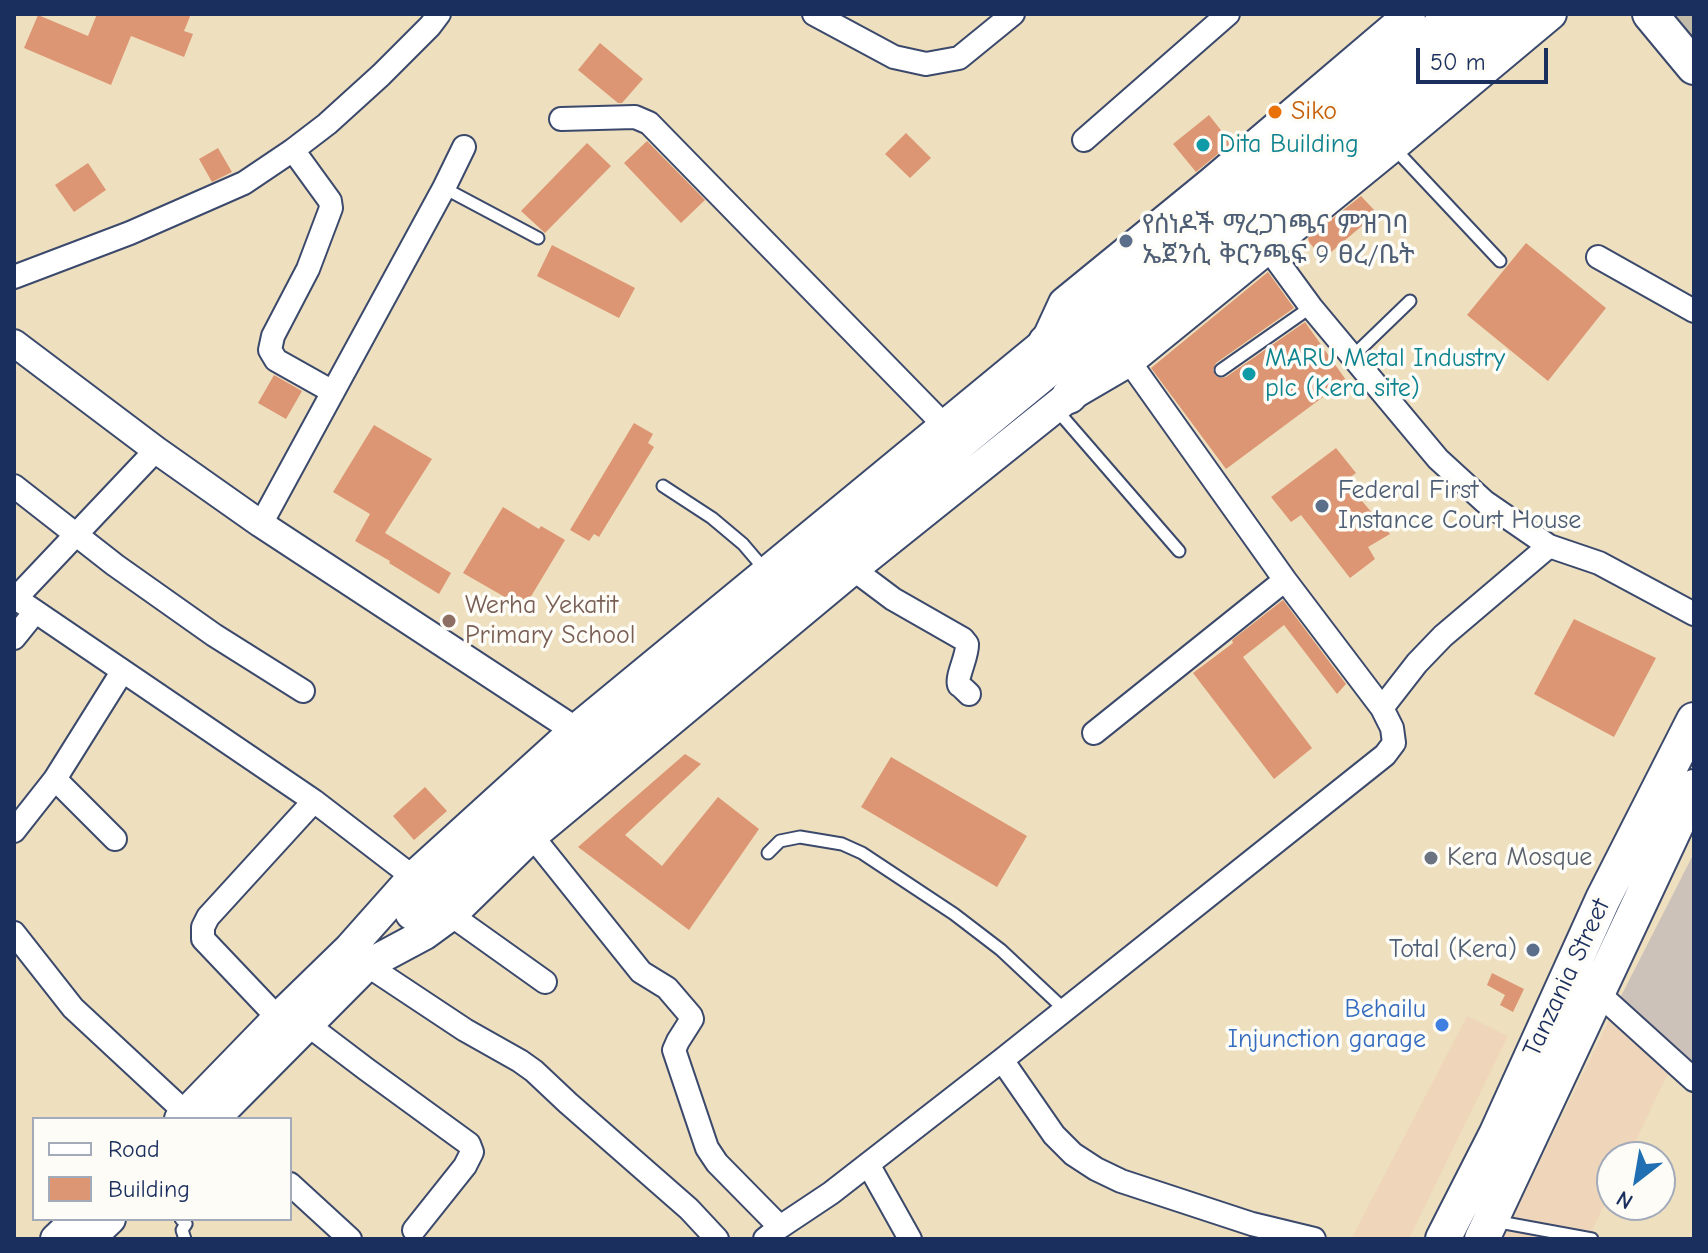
<!DOCTYPE html>
<html>
<head>
<meta charset="utf-8">
<style>
	body { margin:0 }
	#map { position:relative; width:1708px; height:1253px; overflow:hidden; background:#eedfbe; font-family:"Comic Neue",sans-serif }
	canvas { display:block }
	.frame { position:absolute; inset:0; border:16px solid #1b2f5e; pointer-events:none }
	.legend { position:absolute; left:32px; top:1117px; width:260px; height:104px; box-sizing:border-box; background:#fdfcf7; border:2px solid #a3aaba; margin:0; padding:10px 14px; list-style:none; font-size:24px; color:#1b2f5e }
	.legend li { display:flex; align-items:center; gap:16px; height:40px }
	.legend b { width:40px; border:2px solid #a3aaba }
	.north { position:absolute; left:1596px; top:1141px; width:80px; height:80px; box-sizing:border-box; background:#fdfcf7; border:2px solid #a3aaba; border-radius:50%; rotate:211deg; font-size:22px; font-weight:700; line-height:32px; text-align:center; color:#1b2f5e }
	.north::after { content:''; display:block; margin:auto; width:28px; height:36px; background:#1f6fb2; clip-path:polygon(50% 0,100% 100%,50% 72%,0 100%) }
	.scale { position:absolute; left:1416px; top:48px; width:132px; height:36px; box-sizing:border-box; border:4px solid #1b2f5e; border-top:0; padding-left:10px; font-size:24px; line-height:28px; white-space:nowrap; color:#1b2f5e; -webkit-text-stroke:6px #fdfcf7; paint-order:stroke }
</style>
</head>
<body>
<div id="map">
<canvas width="1708" height="1253"></canvas>
<div class="frame"></div>
<ul class="legend">
<li><b style="height:10px;background:#fff"></b>Road</li>
<li><b style="height:22px;background:#dd9673"></b>Building</li>
</ul>
<div class="north">N</div>
<div class="scale">50 m</div>
</div>
<script>
const c = document.querySelector('canvas').getContext('2d');
c.lineJoin = 'round';
function paint(path, color) {
  c.fillStyle = color;
  c.fill(path, 'evenodd');
}
function trace(path, color, width, dash) {
  c.strokeStyle = color;
  c.lineWidth = width;
  c.lineCap = dash ? 'butt' : 'round';
  c.setLineDash(dash || []);
  c.stroke(path);
}
function write(font, color, halo, rows, align = 'center') {
  c.font = font + ' "Comic Neue","Noto Sans Ethiopic",sans-serif';
  c.lineWidth = 7;
  c.setLineDash([]);
  c.textBaseline = 'middle';
  c.strokeStyle = halo;
  c.fillStyle = color;
  for (const [text, x, y, turn = 0] of rows) {
    c.save();
    c.translate(x, y);
    c.rotate((+turn || 0) * Math.PI / 180);
    c.textAlign = isNaN(turn) ? turn : align;
    if (halo) c.strokeText(text, 0, 0);
    c.fillText(text, 0, 0);
    c.restore();
  }
}
paint(new Path2D(`
	M 1618,1002 L 1676,1057 L 1628,1157 L 1612,1157 L 1612,1189 L 1588,1239 L 1502,1239 Z
	M 1467,1016 L 1508,1036 L 1409,1239 L 1351,1239 Z`), '#efd6bb');
paint(new Path2D(`
	M 1694,853 L 1694,1073 L 1618,1002 Z`), '#cdc2b9');
paint(new Path2D(`
	M 97,14 L 191,14 L 184,31 L 193,34 L 184,57 L 131,36 L 111,85 L 24,48 L 38,15 L 88,36 Z
	M 600,43 L 643,79 L 622,103 L 618,103 L 578,70 Z
	M 1209,115 L 1231,143 L 1196,172 L 1173,144 Z
	M 906,133 L 931,158 L 910,178 L 885,154 Z
	M 647,141 L 705,200 L 681,223 L 624,163 Z
	M 587,143 L 611,166 L 545,233 L 521,211 Z
	M 218,148 L 232,172 L 212,182 L 199,159 Z
	M 88,163 L 106,190 L 74,212 L 55,185 Z
	M 1361,196 L 1377,213 L 1323,259 L 1309,242 L 1308,238 Z
	M 1526,243 L 1606,308 L 1548,381 L 1467,315 Z
	M 552,245 L 635,288 L 619,318 L 537,276 Z
	M 1268,272 L 1294,308 L 1216,363 L 1213,370 L 1215,375 L 1221,378 L 1226,377 L 1305,322 L 1346,380 L 1226,469 L 1151,368 Z
	M 274,375 L 302,391 L 286,419 L 258,403 Z
	M 634,423 L 653,434 L 648,443 L 654,447 L 599,537 L 594,534 L 589,541 L 570,530 Z
	M 374,425 L 432,459 L 385,533 L 451,573 L 439,594 L 389,563 L 390,561 L 355,541 L 370,514 L 333,492 Z
	M 1336,448 L 1356,473 L 1345,481 L 1390,534 L 1368,547 L 1375,559 L 1350,578 L 1301,515 L 1291,522 L 1271,497 Z
	M 503,507 L 539,529 L 541,526 L 565,540 L 524,608 L 463,573 Z
	M 1283,600 L 1346,684 L 1337,694 L 1284,625 L 1243,657 L 1312,748 L 1274,779 L 1193,673 L 1233,643 L 1232,640 Z
	M 1574,619 L 1656,658 L 1614,737 L 1534,694 Z
	M 685,754 L 701,764 L 625,835 L 662,866 L 718,797 L 759,829 L 689,930 L 578,847 Z
	M 891,757 L 1027,836 L 997,887 L 861,807 Z
	M 425,787 L 447,811 L 414,840 L 393,816 Z
	M 1492,973 L 1524,989 L 1513,1012 L 1500,1005 L 1505,995 L 1487,985 Z`), '#dd9673');
trace(new Path2D(`
	M 1676,14 L 1694,38`), '#c4bcab', 34, [34, 17]);
const service = new Path2D(`
	M 1393,147 L 1500,261
	M 444,188 L 538,238
	M 1352,357 L 1410,301
	M 1221,370 L 1311,307
	M 1055,408 L 1179,551
	M 663,486 L 712,518 L 743,544 L 766,571
	M 768,853 L 780,841 L 800,837 L 842,844 L 862,853 L 954,914 L 1001,950 L 1065,1010
	M 181,1219 L 186,1224 L 182,1230 L 185,1239
	M 1494,1221 L 1592,1239`);
const minor = new Path2D(`
	M 814,14 L 894,57 L 926,64 L 959,58 L 1013,14
	M 561,119 L 635,117 L 649,123 L 944,425
	M 1084,140 L 1228,14
	M 293,150 L 330,201 L 331,208 L 308,269 L 273,336 L 270,350 L 276,360 L 333,392
	M 1267,247 L 1311,307 L 1438,459 L 1485,502 L 1549,546 L 1599,563 L 1694,614
	M 1598,257 L 1694,311
	M 14,277 L 130,233 L 244,183 L 293,150 L 327,124 L 381,75 L 430,26 L 439,14
	M 14,486 L 115,565 L 214,635 L 303,691
	M 261,524 L 444,188 L 464,147
	M 853,569 L 893,599 L 963,639 L 967,644 C 968,655 956,677 959,685 C 960,685 969,694 969,694
	M 14,597 L 314,801 L 413,877
	M 16,598 L 156,450
	M 14,638 L 35,612
	M 1382,708 L 1417,663 L 1443,636 L 1549,546
	M 1094,733 L 1285,580
	M 55,779 L 115,839
	M 14,831 L 55,779 L 122,672
	M 532,836 L 641,972 L 667,988 L 691,1016 L 692,1019 L 678,1041 L 674,1050 L 707,1148 L 717,1163 L 780,1227
	M 451,915 L 545,982
	M 14,933 L 73,1008 L 186,1113
	M 367,965 L 465,1030 L 520,1061 L 534,1071 L 568,1103 L 689,1209 L 717,1239
	M 1598,993 L 1694,1080
	M 278,1018 L 203,939 L 203,927 L 208,917 L 314,801
	M 308,1025 L 366,1069 L 469,1144 L 472,1152 L 465,1166 L 414,1230
	M 1002,1060 L 1054,1135 L 1073,1154 L 1096,1169 L 1121,1181 L 1252,1224 L 1314,1239
	M 868,1164 L 910,1239
	M 290,1184 L 350,1239
	M 765,1239 L 780,1227 L 831,1193 L 1002,1060 L 1385,755 L 1394,743 L 1392,728 L 1382,708 L 1285,580 L 1129,361`);
const tertiary = new Path2D(`
	M 14,343 L 156,450 L 261,524 L 575,730`);
const secondary = new Path2D(`
	M 411,914 L 545,787 L 1103,327 L 1489,14
	M 180,1119 L 278,1018 L 349,949 L 413,877 L 575,730 L 1046,342 L 1064,303 L 1211,183 L 1410,14
	M 214,1119 L 367,965 L 425,934 L 451,915 L 532,836 L 853,569 L 1069,396 L 1129,361 L 1393,146 L 1551,14
	M 56,1239 L 77,1219
	M 89,1239 L 110,1219`);
const primary = new Path2D(`
	M 1650,14 L 1694,67
	M 1046,342 L 1456,14
	M 1069,396 L 1117,343 L 1523,14
	M 1443,1239 L 1496,1135 L 1603,899 L 1694,720
	M 1482,1239 L 1694,787`);
trace(service, '#3b496c', 15);
trace(minor, '#3b496c', 26);
trace(tertiary, '#3b496c', 30);
trace(secondary, '#3b496c', 34);
trace(primary, '#3b496c', 38);
trace(service, '#fff', 11);
trace(minor, '#fff', 22);
trace(tertiary, '#fff', 26);
trace(secondary, '#fff', 30);
trace(primary, '#fff', 34);
for (const [x, y, r, color] of [
	[1275,112,8,"#e8710a"],
	[1203,145,8,"#0f9aa8"],
	[1126,241,8,"#5c6f8a"],
	[1249,374,8,"#0f9aa8"],
	[1322,506,8,"#5c6f8a"],
	[449,621,8,"#8d6e63"],
	[1431,858,8,"#6b7280"],
	[1533,950,8,"#5c6f8a"],
	[1442,1025,8,"#3f7fe0"]
]) {
  const dot = new Path2D();
  dot.arc(x, y, r, 0, 2 * Math.PI);
  c.fillStyle = color;
  c.fill(dot);
  trace(dot, '#fdfcf7', 3);
}
write('26px', '#c56008', '#fdfcf7', [
	["Siko",1291,112]
], 'left');
write('26px', '#0d838f', '#fdfcf7', [
	["Dita Building",1219,145],
	["MARU Metal Industry",1265,359],
	["plc (Kera site)",1265,389]
], 'left');
write('26px', '#4e5e75', '#fdfcf7', [
	["የሰነዶች ማረጋገጫና ምዝገባ",1142,226],
	["ኤጀንሲ ቅርንጫፍ 9 ፀረ/ቤት",1142,256],
	["Federal First",1338,491],
	["Instance Court House",1338,521],
	["Total (Kera)",1517,950,"right"]
], 'left');
write('26px', '#785e54', '#fdfcf7', [
	["Werha Yekatit",465,606],
	["Primary School",465,636]
], 'left');
write('26px', '#5b616d', '#fdfcf7', [
	["Kera Mosque",1447,858]
], 'left');
write('26px', '#1b2f5e', '#fdfcf7', [
	["Tanzania Street",1567,978,-65]
]);
write('26px', '#366cbe', '#fdfcf7', [
	["Behailu",1426,1010],
	["Injunction garage",1426,1040]
], 'right');
</script>
</body>
</html>
